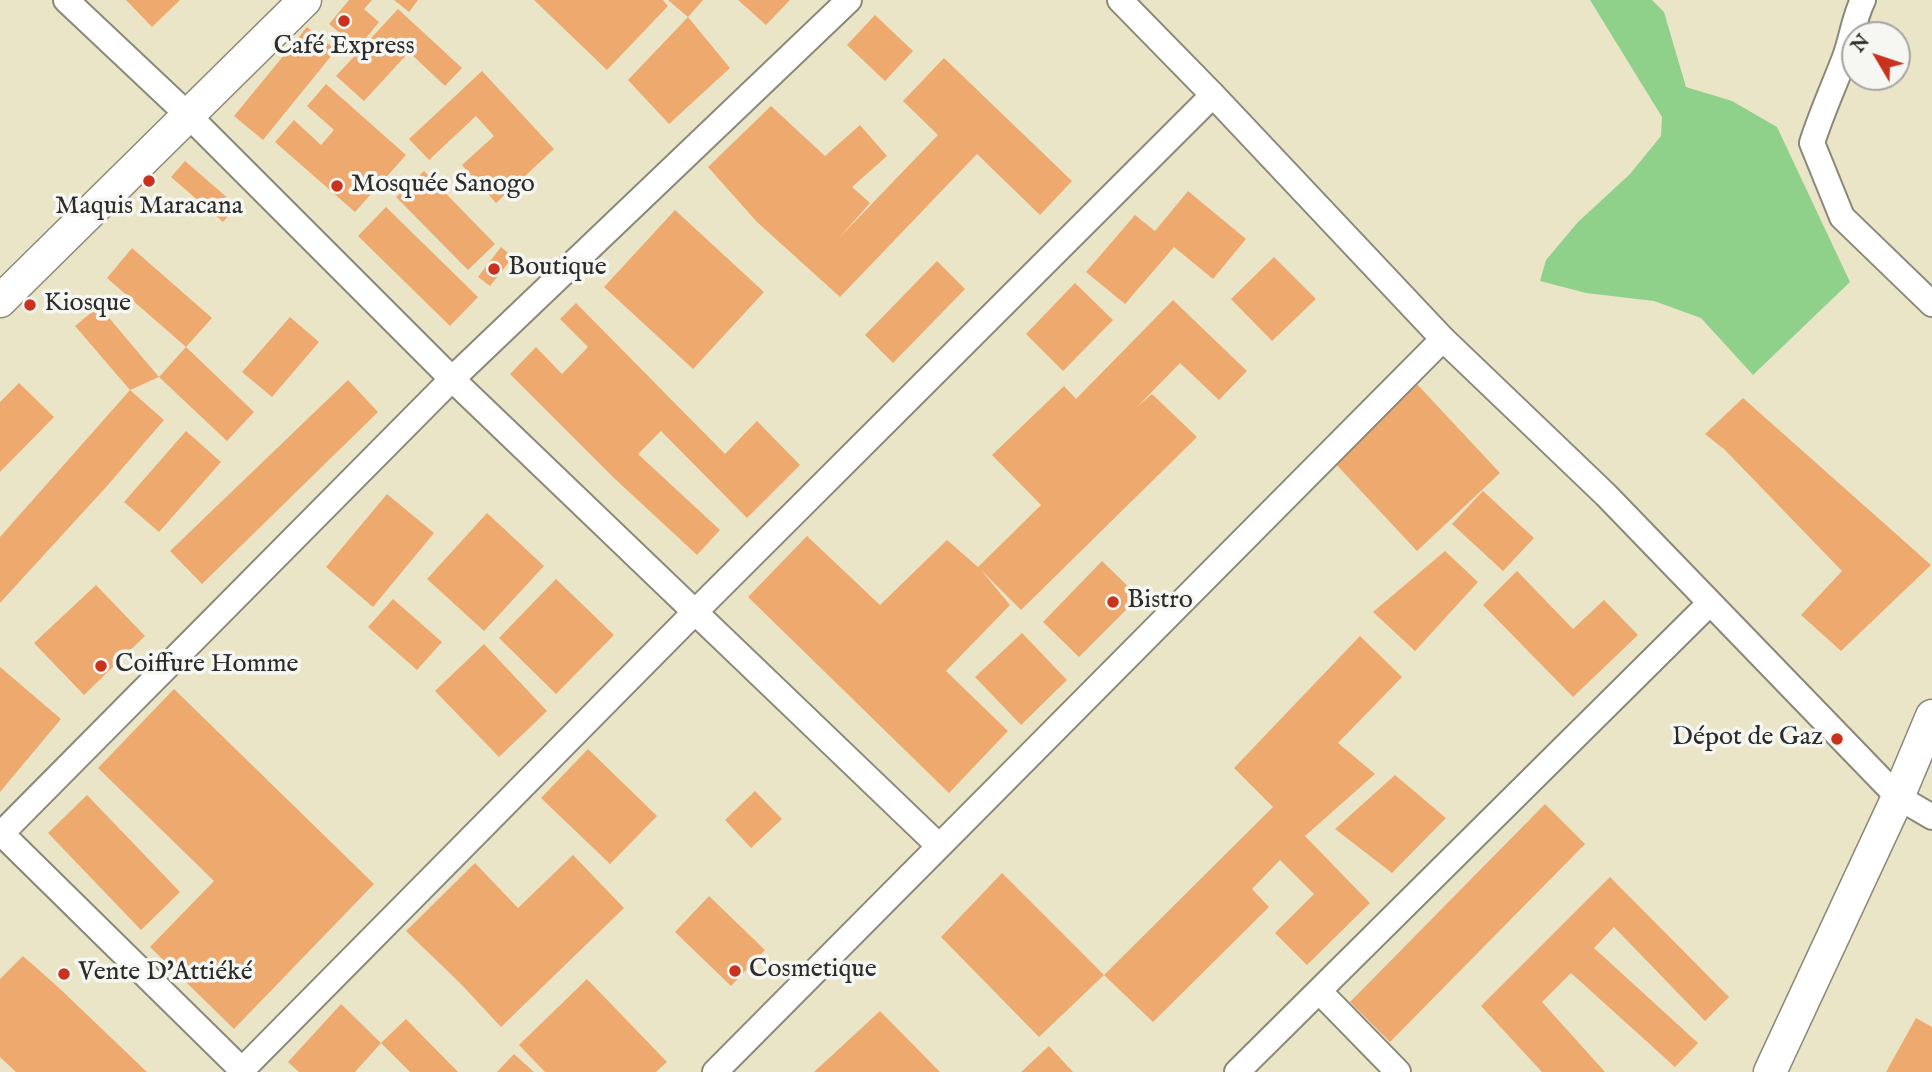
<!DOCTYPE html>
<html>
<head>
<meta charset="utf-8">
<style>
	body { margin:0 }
	#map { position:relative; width:1932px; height:1072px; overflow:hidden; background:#ebe5c8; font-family:"IM FELL English",serif }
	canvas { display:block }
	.north { position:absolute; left:1841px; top:21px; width:70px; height:70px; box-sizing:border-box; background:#f6f6f2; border:2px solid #a5a5a2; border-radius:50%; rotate:309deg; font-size:19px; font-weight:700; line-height:28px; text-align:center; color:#2b2b2b }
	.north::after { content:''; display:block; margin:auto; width:24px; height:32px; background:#c8321e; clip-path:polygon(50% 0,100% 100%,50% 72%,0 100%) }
</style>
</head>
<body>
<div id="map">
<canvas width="1932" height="1072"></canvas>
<div class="north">N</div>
</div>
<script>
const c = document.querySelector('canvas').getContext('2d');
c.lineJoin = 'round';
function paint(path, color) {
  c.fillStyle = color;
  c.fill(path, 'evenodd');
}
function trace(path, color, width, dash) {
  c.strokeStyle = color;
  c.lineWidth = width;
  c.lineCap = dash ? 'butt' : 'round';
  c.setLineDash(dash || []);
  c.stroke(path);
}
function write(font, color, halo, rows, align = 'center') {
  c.font = font + ' "IM FELL English",serif';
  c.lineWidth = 7;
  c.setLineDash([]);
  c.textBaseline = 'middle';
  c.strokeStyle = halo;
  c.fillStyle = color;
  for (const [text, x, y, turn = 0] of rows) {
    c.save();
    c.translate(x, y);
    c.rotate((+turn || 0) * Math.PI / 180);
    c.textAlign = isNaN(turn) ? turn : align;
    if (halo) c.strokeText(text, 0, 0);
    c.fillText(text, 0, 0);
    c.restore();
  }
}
paint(new Path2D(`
	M 1590,0 L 1652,0 L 1664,12 L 1686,87 L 1732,101 L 1777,127 L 1850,282 L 1753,375 L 1701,318 L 1654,301 L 1586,293 L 1540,281 L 1546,260 L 1578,222 L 1630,174 L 1661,136 L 1662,117 Z`), '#8fd18a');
paint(new Path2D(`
	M 126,0 L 180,0 L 152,27 Z
	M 349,0 L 372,0 L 364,9 L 379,22 L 358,48 L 329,24 Z
	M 394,0 L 418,0 L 409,12 Z
	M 534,0 L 663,0 L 668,6 L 607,70 Z
	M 668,0 L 703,0 L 688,17 Z
	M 738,0 L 790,0 L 766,25 Z
	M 398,9 L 462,68 L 445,86 L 409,52 L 364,101 L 336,76 Z
	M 875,15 L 913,51 L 885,81 L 847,45 Z
	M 688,17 L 730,68 L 669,124 L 628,80 Z
	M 307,27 L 336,50 L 263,140 L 234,116 Z
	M 944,58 L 1072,181 L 1040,215 L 977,154 L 840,297 L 757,222 L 708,167 L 771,106 L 825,156 L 860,125 L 887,156 L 852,187 L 870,203 L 837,240 L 938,135 L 903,101 Z
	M 482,71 L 554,149 L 496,203 L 462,165 L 494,136 L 476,116 L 429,160 L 409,139 Z
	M 326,84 L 406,155 L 355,212 L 275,142 L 294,120 L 321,145 L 334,130 L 307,106 Z
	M 185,161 L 237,206 L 223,222 L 171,177 Z
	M 424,171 L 495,244 L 468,270 L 396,197 Z
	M 1188,191 L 1246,239 L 1213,279 L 1174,247 L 1125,304 L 1086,272 L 1135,215 L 1155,231 Z
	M 386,207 L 478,297 L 450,326 L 358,236 Z
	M 675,210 L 764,292 L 693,369 L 604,287 Z
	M 501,247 L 513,257 L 490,286 L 478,277 Z
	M 132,248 L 212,318 L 186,347 L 107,278 Z
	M 1274,257 L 1316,299 L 1272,341 L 1231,299 Z
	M 937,261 L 965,289 L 893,363 L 865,335 Z
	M 1075,283 L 1113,320 L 1063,371 L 1026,334 Z
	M 1173,300 L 1247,371 L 1219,400 L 1180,363 L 1137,407 L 1152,394 L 1197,437 L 1021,610 L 981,570 L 1010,605 L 946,671 L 1008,731 L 949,793 L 748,597 L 807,536 L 880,605 L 947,540 L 978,567 L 1041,505 L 992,455 L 1064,386 L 1076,399 Z
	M 576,303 L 725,454 L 757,421 L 800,465 L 747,518 L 661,431 L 638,454 L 720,530 L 697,555 L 614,478 L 510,374 L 536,347 L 562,374 L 588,347 L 560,319 Z
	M 99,306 L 159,377 L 130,390 L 164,420 L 107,486 L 0,603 L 0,537 L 130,390 L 75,326 Z
	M 290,317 L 319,342 L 272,397 L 242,372 Z
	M 186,347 L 254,412 L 227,441 L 159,377 Z
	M 348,380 L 378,412 L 202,584 L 170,551 Z
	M 1415,382 L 1500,473 L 1417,551 L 1332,460 Z
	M 19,383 L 54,417 L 0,472 L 0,402 Z
	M 1743,398 L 1931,565 L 1841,651 L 1801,615 L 1842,571 L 1725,450 L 1705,434 Z
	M 186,431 L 221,462 L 159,532 L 124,502 Z
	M 1483,491 L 1534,538 L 1503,571 L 1452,524 Z
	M 387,494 L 434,533 L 373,607 L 326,567 Z
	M 487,513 L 544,566 L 484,631 L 427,579 Z
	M 1445,551 L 1478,582 L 1415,651 L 1373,612 Z
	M 1102,561 L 1139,597 L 1079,657 L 1043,622 Z
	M 1517,571 L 1573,629 L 1604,600 L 1638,635 L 1573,697 L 1483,605 Z
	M 556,579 L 614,635 L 556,694 L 499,638 Z
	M 96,585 L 145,636 L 84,695 L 34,643 Z
	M 393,599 L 442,642 L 417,670 L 368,627 Z
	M 1022,633 L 1067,680 L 1021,725 L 975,677 Z
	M 1360,636 L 1402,677 L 1338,743 L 1375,774 L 1305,836 L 1370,903 L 1307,965 L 1275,933 L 1314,894 L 1280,860 L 1252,889 L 1269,907 L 1153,1022 L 1104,975 L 1273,807 L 1234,768 Z
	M 484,644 L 547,711 L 499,757 L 435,691 Z
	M 0,667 L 61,719 L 0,792 Z
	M 174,689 L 374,884 L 234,1029 L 150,947 L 214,881 L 98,768 Z
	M 588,749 L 657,816 L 610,864 L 541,798 Z
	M 1395,775 L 1446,818 L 1392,873 L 1335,829 Z
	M 755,791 L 782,819 L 751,848 L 725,820 Z
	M 87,795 L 180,892 L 141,930 L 48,833 Z
	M 1545,804 L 1585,844 L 1390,1042 L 1350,1002 Z
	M 573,855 L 624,908 L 501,1027 L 460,983 L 406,931 L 475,863 L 518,908 Z
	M 1002,873 L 1104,975 L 1039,1037 L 941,937 Z
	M 1610,877 L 1729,997 L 1705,1021 L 1614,927 L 1594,948 L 1698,1043 L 1675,1067 L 1571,973 L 1542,1002 L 1605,1072 L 1542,1072 L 1481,1006 Z
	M 709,896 L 765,950 L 731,986 L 675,932 Z
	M 23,956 L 58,987 L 147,1072 L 16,1072 L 0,1057 L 0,979 Z
	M 587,979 L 667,1062 L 656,1072 L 545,1072 L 519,1045 Z
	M 341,1004 L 381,1043 L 355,1072 L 299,1072 L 288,1062 Z
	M 880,1011 L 940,1072 L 814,1072 Z
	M 1916,1018 L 1932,1027 L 1932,1072 L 1886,1072 Z
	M 406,1019 L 458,1072 L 410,1072 L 381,1043 Z
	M 1049,1046 L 1073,1072 L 1021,1072 Z
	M 514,1054 L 534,1072 L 497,1072 Z`), '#eea96f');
const minor = new Path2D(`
	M 66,0 L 188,115 L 452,379 L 939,846
	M 1120,0 L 1213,95 L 1443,339 L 1606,495 L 1898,797 L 1932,817
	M 1863,0 C 1854,18 1852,38 1845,57 C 1834,86 1821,114 1812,143 L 1842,217 L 1932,304
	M 0,832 L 244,1072
	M 0,835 L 452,379 L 849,0
	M 1319,991 L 1398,1072
	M 240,1072 L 695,612 L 1213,95
	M 715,1072 L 1443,339
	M 1237,1072 L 1710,603`);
const tertiary = new Path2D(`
	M 0,301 L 305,0
	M 1770,1072 L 1898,797 L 1932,716`);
trace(minor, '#8b887a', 28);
trace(tertiary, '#8b887a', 35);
trace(minor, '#fff', 24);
trace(tertiary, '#fff', 32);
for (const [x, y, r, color] of [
	[344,21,7,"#c8321e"],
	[149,181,7,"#c8321e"],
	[337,186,7,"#c8321e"],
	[494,269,7,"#c8321e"],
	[30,305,7,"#c8321e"],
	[1113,602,7,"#c8321e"],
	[101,666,7,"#c8321e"],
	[1837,739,7,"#c8321e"],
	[735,971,7,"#c8321e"],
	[64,974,7,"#c8321e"]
]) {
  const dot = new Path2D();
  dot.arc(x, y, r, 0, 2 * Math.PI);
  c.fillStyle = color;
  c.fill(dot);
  trace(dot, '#f6f6f2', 2.5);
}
write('26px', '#2b2b2b', '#f6f6f2', [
	["Café Express",344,48,"center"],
	["Mosquée Sanogo",351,186],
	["Maquis Maracana",149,208,"center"],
	["Boutique",508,269],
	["Kiosque",44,305],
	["Bistro",1127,602],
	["Coiffure Homme",115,666],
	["Dépot de Gaz",1823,739,"right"],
	["Cosmetique",749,971],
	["Vente D'Attiéké",78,974]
], 'left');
</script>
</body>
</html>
